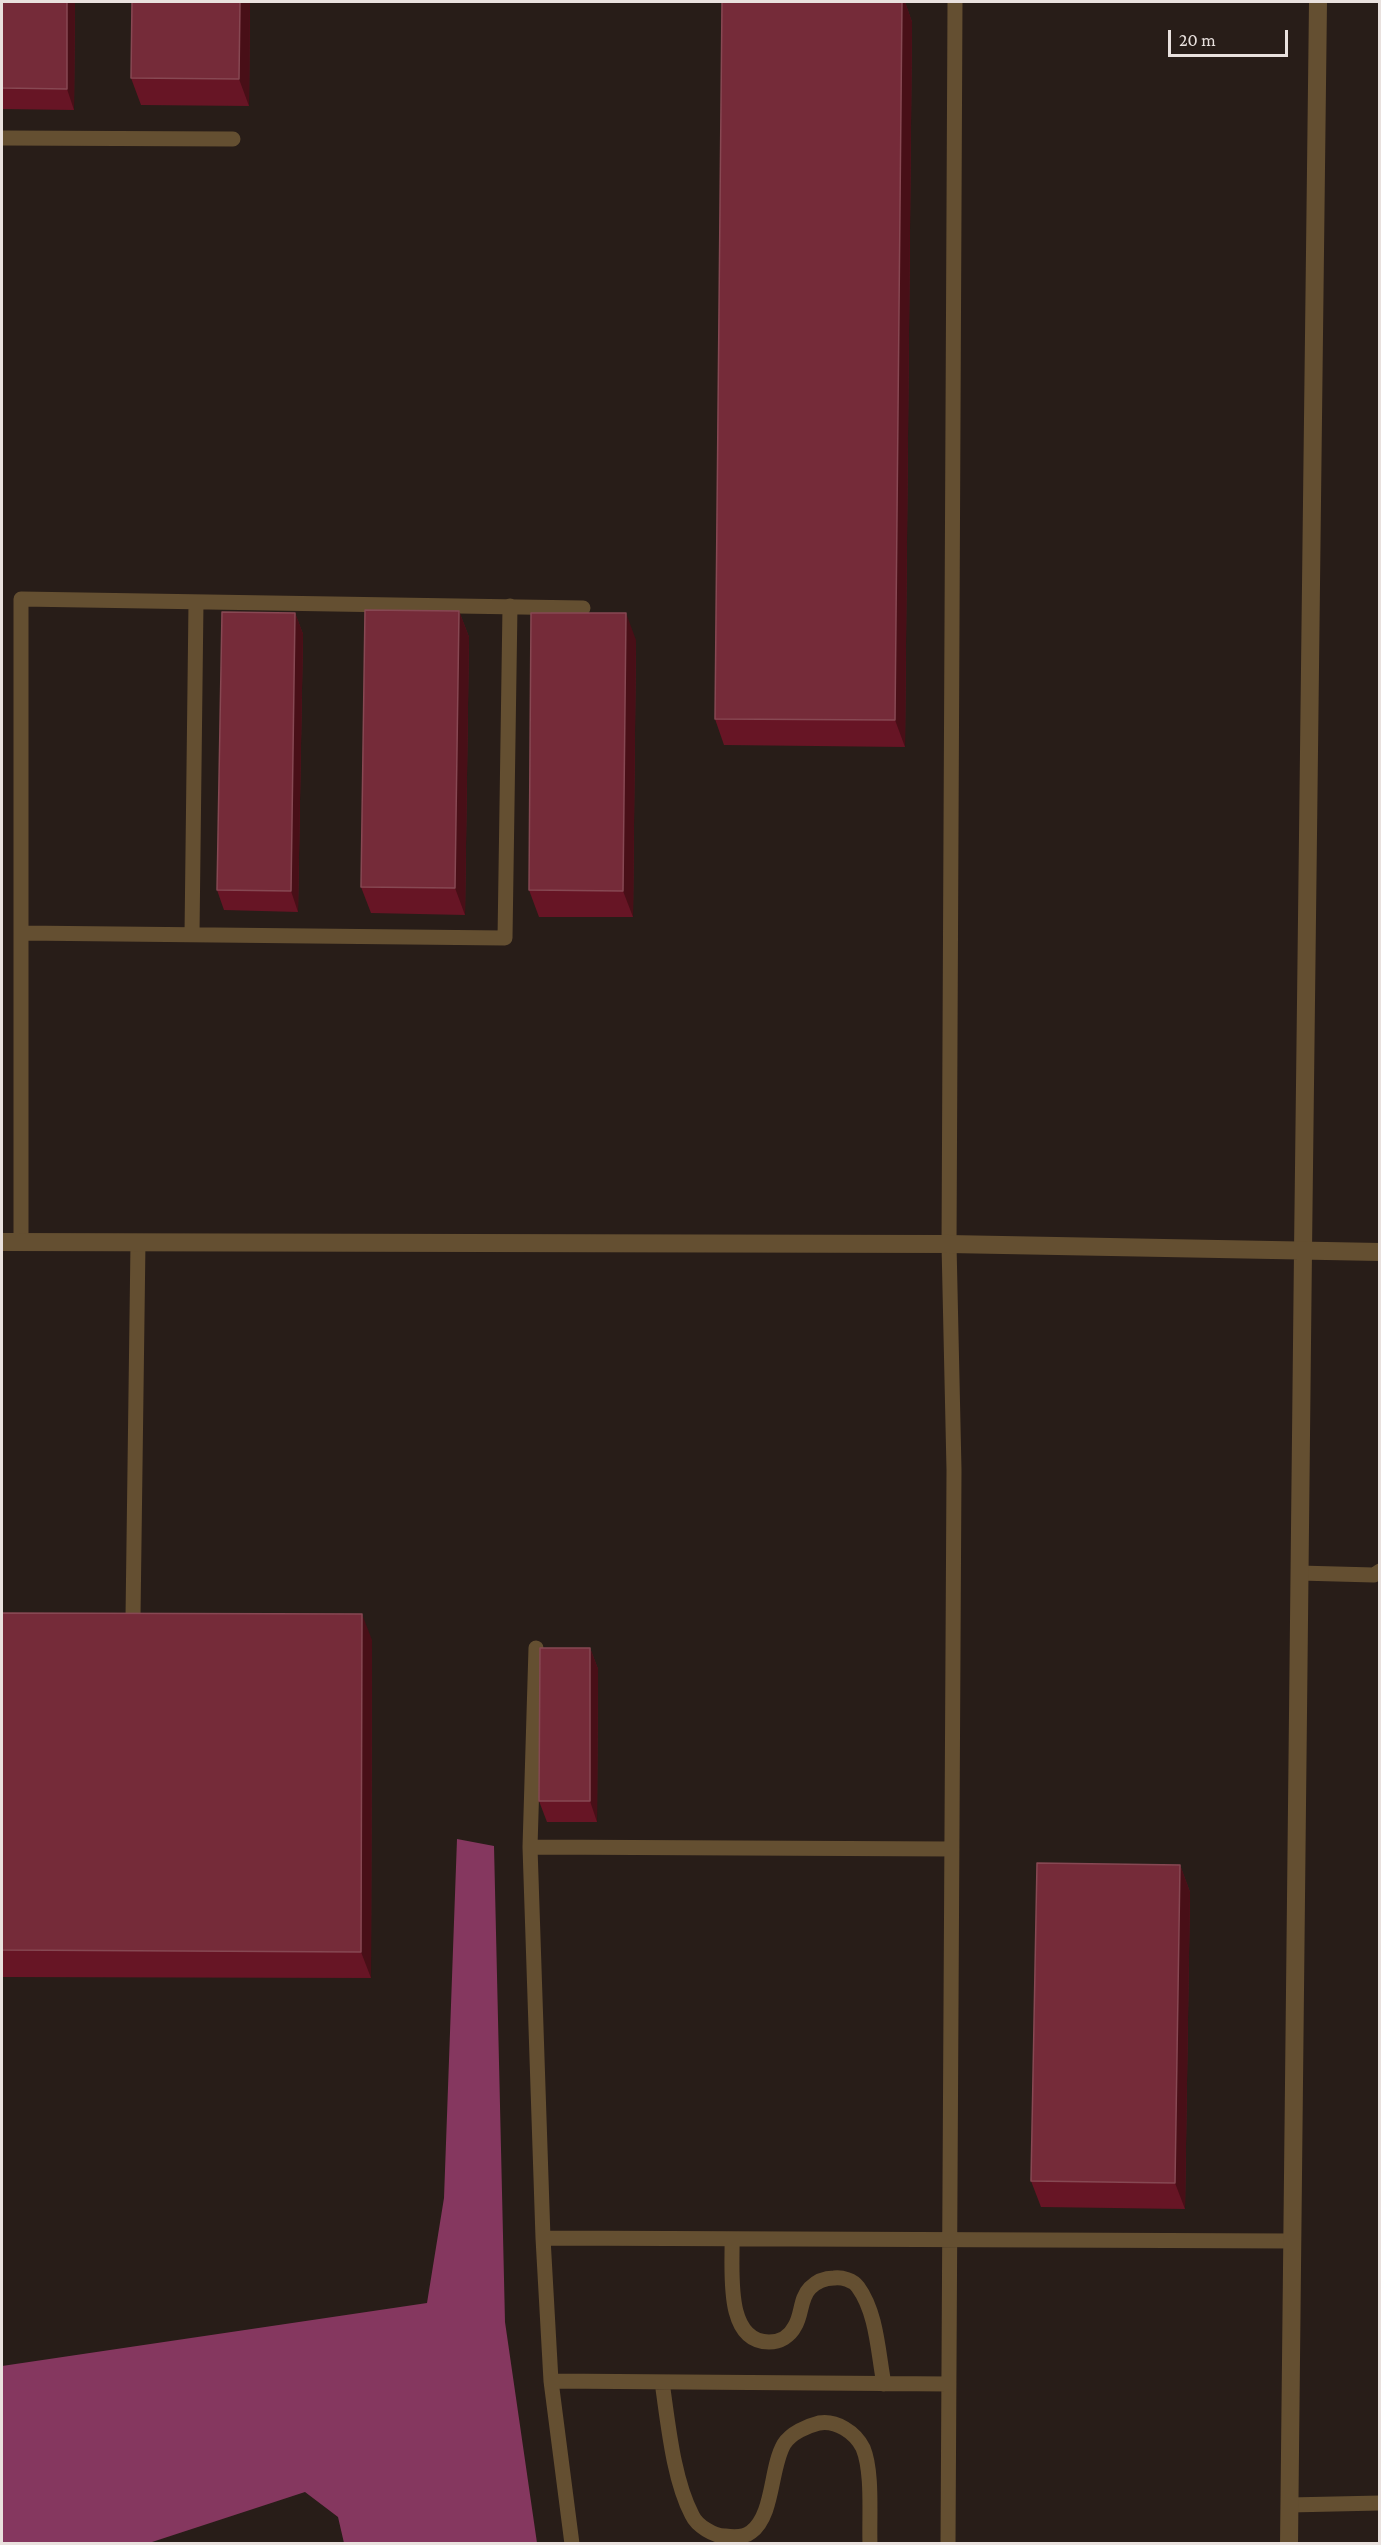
<!DOCTYPE html>
<html>
<head>
<meta charset="utf-8">
<style>
	body { margin:0 }
	#map { position:relative; width:1381px; height:2545px; overflow:hidden; background:#281d18; font-family:"Crimson Pro",serif }
	canvas { display:block }
	.frame { position:absolute; inset:0; border:3px solid #e9e1de; pointer-events:none }
	.scale { position:absolute; left:1168px; top:30px; width:120px; height:27px; box-sizing:border-box; border:3px solid #e9e1de; border-top:0; padding-left:8px; font-size:18px; line-height:21px; white-space:nowrap; color:#e9e1de; -webkit-text-stroke:4px #281d18; paint-order:stroke }
</style>
</head>
<body>
<div id="map">
<canvas width="1381" height="2545"></canvas>
<div class="frame"></div>
<div class="scale">20 m</div>
</div>
<script>
const c = document.querySelector('canvas').getContext('2d');
c.lineJoin = 'round';
function paint(path, color) {
  c.fillStyle = color;
  c.fill(path, 'evenodd');
}
function trace(path, color, width, dash) {
  c.strokeStyle = color;
  c.lineWidth = width;
  c.lineCap = dash ? 'butt' : 'round';
  c.setLineDash(dash || []);
  c.stroke(path);
}
paint(new Path2D(`
	M 457,1839 L 494,1846 L 505,2322 L 537,2543 L 344,2543 L 338,2517 L 305,2492 L 149,2543 L 2,2543 L 2,2366 L 427,2303 L 444,2198 Z`), '#85375f');
trace(new Path2D(`
	M 2,138 L 233,139
	M 21,933 L 505,938 L 510,606
	M 192,934 L 196,602
	M 21,1242 L 21,599 L 583,608
	M 1299,1573 L 1374,1575 L 1380,1571
	M 133,1617 L 138,1242
	M 536,1648 L 530,1847 L 543,2238 L 551,2381 L 572,2544
	M 530,1847 L 952,1849
	M 543,2238 L 1292,2241
	M 732,2239 C 733,2269 724,2342 769,2342 C 780,2342 790,2336 795,2326 C 802,2315 800,2298 810,2288 C 816,2282 825,2278 834,2278 C 842,2277 853,2280 858,2287 C 877,2313 878,2353 884,2384
	M 551,2381 L 949,2384
	M 662,2382 C 668,2422 673,2479 692,2515 C 697,2526 714,2536 725,2536 C 733,2537 745,2537 751,2532 C 774,2515 770,2468 784,2444 C 791,2433 807,2426 819,2423 C 836,2420 855,2432 863,2448 C 873,2472 869,2517 870,2544
	M 1289,2505 L 1380,2503
	M 948,2544 L 954,1470 L 949,1244 L 955,2`), '#644f31', 15);
trace(new Path2D(`
	M 1303,1251 L 1318,2`), '#644f31', 18);
trace(new Path2D(`
	M 2,1242 L 949,1244 L 1380,1252
	M 1289,2544 L 1303,1251`), '#644f31', 18);
paint(new Path2D(`
	M 2,2 L 75,2 L 74,110 L 2,109 Z
	M 132,2 L 250,2 L 249,106 L 141,105 L 131,78 Z
	M 722,2 L 905,2 L 912,22 L 905,747 L 724,745 L 715,719 Z
	M 459,611 L 469,637 L 465,915 L 371,913 L 361,887 Z
	M 295,613 L 303,634 L 298,912 L 224,910 L 217,890 Z
	M 636,640 L 633,917 L 539,917 L 529,890 Z
	M 2,1613 L 372,1640 L 371,1978 L 2,1977 Z
	M 590,1648 L 598,1669 L 597,1822 L 547,1822 L 539,1801 Z
	M 1180,1865 L 1190,1892 L 1185,2209 L 1041,2207 L 1031,2181 Z`), '#671525');
paint(new Path2D(`
	M 67,2 L 75,2 L 74,110 L 67,89 Z
	M 240,2 L 250,2 L 249,106 L 239,79 Z
	M 902,2 L 905,2 L 912,22 L 905,747 L 895,720 Z
	M 459,611 L 469,637 L 465,915 L 455,888 Z
	M 295,613 L 303,634 L 298,912 L 291,891 Z
	M 626,613 L 636,640 L 633,917 L 623,891 Z
	M 362,1614 L 372,1640 L 371,1978 L 361,1952 Z
	M 590,1648 L 598,1669 L 597,1822 L 590,1801 Z
	M 1180,1865 L 1190,1892 L 1185,2209 L 1175,2183 Z`), '#480f17');
const building = new Path2D(`
	M 2,2 L 67,2 L 67,89 L 2,88 Z
	M 132,2 L 240,2 L 239,79 L 131,78 Z
	M 722,2 L 902,2 L 895,720 L 715,719 Z
	M 365,610 L 459,611 L 455,888 L 361,887 Z
	M 222,612 L 295,613 L 291,891 L 217,890 Z
	M 531,613 L 626,613 L 623,891 L 529,890 Z
	M 2,1613 L 362,1614 L 361,1952 L 2,1950 Z
	M 540,1648 L 590,1648 L 590,1801 L 539,1801 Z
	M 1037,1863 L 1180,1865 L 1175,2183 L 1031,2181 Z`);
paint(building, '#752b39');
trace(building, '#874853', 1.5);
</script>
</body>
</html>
